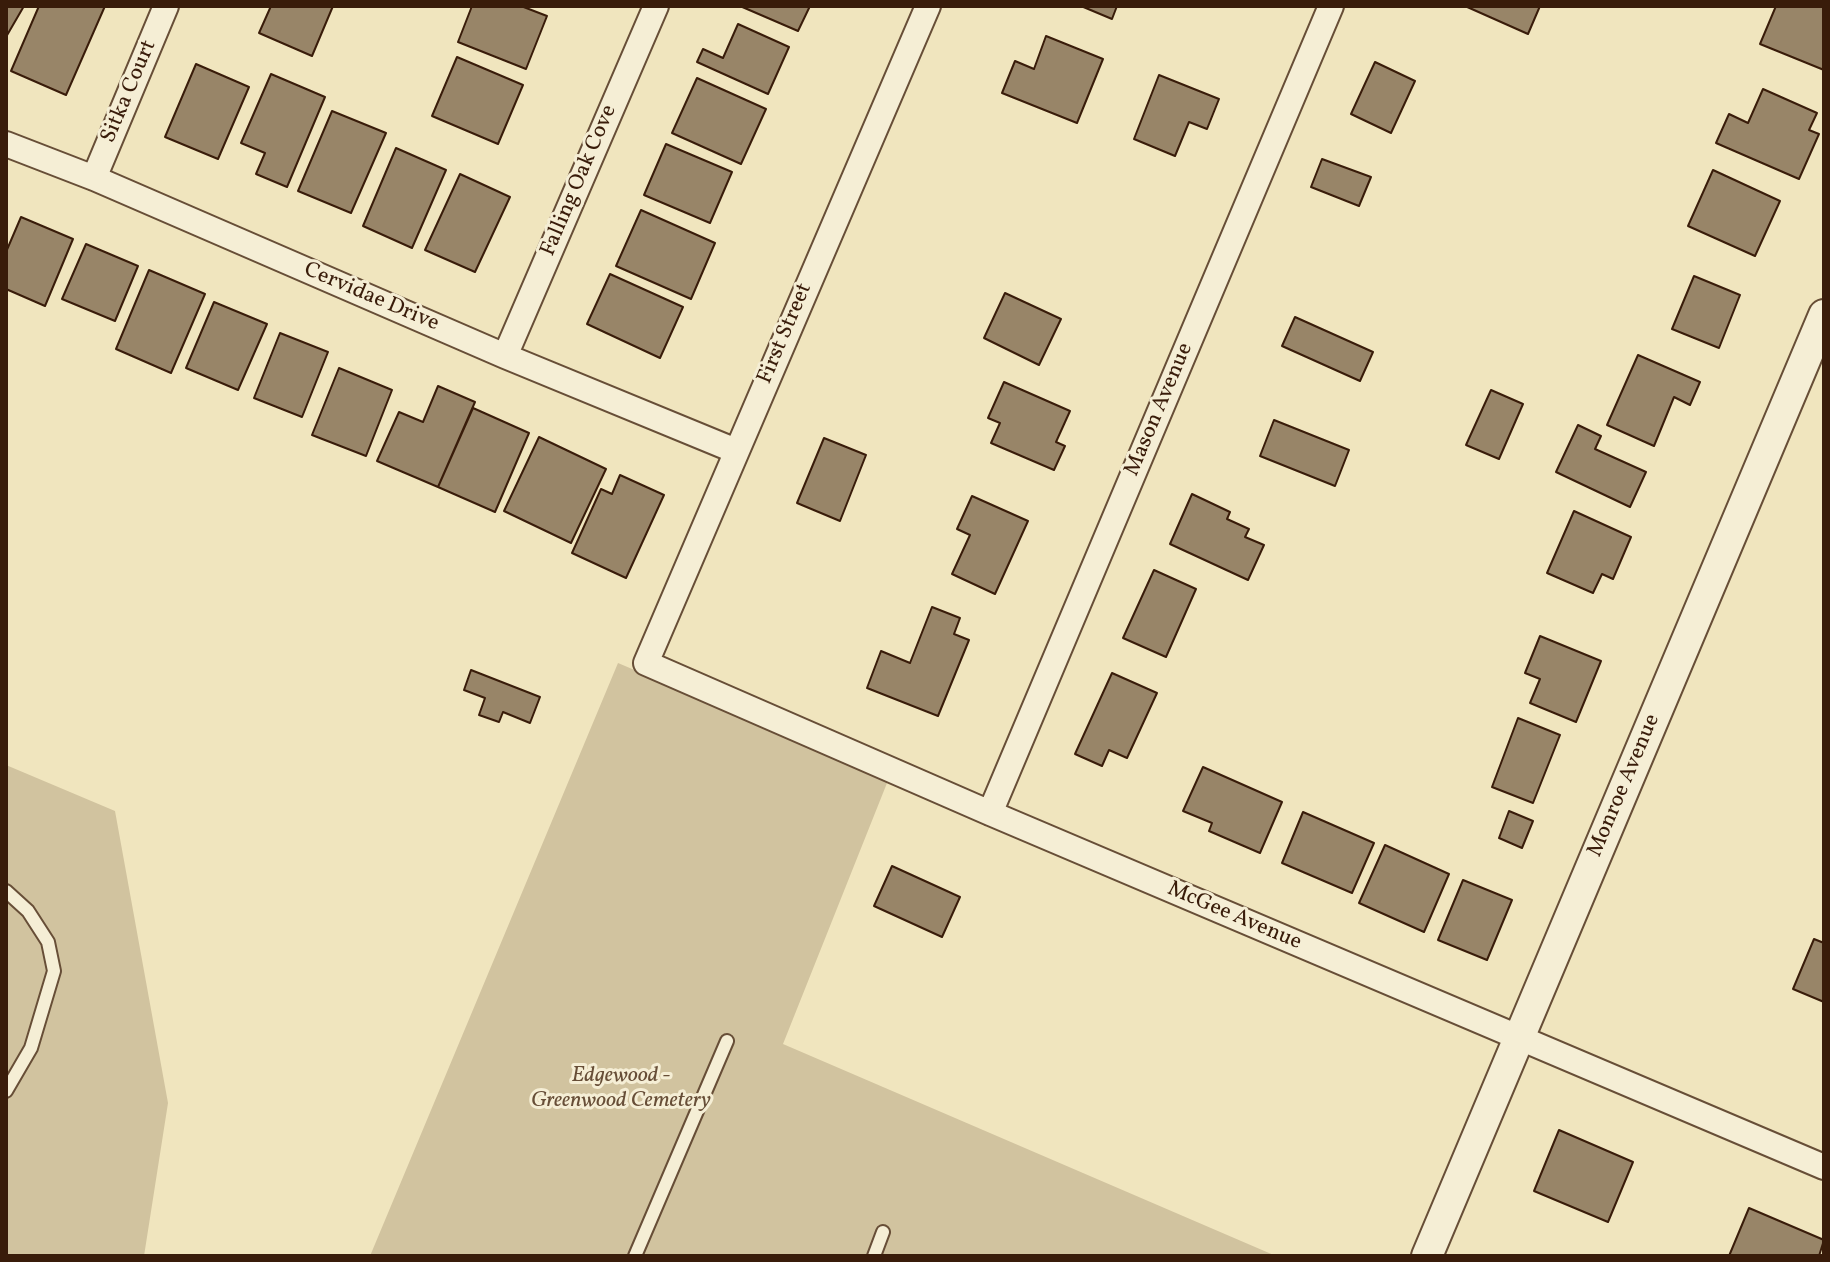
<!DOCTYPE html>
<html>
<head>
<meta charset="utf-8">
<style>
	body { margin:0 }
	#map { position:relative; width:1830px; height:1262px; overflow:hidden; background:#f0e5be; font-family:Vollkorn,serif }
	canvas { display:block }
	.frame { position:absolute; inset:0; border:8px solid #391c0a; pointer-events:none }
</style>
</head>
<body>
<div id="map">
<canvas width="1830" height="1262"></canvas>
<div class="frame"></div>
</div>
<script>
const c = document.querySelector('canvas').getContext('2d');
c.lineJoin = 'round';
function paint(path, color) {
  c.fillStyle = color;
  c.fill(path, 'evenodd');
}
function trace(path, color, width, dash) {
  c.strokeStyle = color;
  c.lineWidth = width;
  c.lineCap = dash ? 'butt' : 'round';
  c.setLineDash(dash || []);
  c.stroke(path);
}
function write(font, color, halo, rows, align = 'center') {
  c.font = font + ' Vollkorn,serif';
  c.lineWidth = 6;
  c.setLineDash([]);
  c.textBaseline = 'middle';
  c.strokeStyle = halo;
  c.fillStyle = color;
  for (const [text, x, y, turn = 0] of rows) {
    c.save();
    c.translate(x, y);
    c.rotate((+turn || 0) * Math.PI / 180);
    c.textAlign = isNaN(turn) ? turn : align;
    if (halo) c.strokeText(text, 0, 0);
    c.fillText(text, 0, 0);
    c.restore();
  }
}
paint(new Path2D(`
	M 618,663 L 889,778 L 783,1044 L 1276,1256 L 370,1256 Z
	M 6,765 L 115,811 L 168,1103 L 144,1256 L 6,1256 Z`), '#d1c39f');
const building = new Path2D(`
	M 6,6 L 24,6 L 6,37 Z
	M 39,6 L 105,6 L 66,95 L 11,71 Z
	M 271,6 L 333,6 L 312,56 L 259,33 Z
	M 472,6 L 521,6 L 547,16 L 526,69 L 458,42 Z
	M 740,6 L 810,6 L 798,31 Z
	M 1081,6 L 1117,6 L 1112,19 Z
	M 1465,6 L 1540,6 L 1528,34 Z
	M 1776,6 L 1824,6 L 1824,70 L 1760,44 Z
	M 738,24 L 789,47 L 768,94 L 697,62 L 703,49 L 723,58 Z
	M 1046,36 L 1103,59 L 1077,123 L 1002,93 L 1015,61 L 1034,69 Z
	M 457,57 L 523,85 L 498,144 L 432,116 Z
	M 1375,62 L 1415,81 L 1391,133 L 1351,114 Z
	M 196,64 L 249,87 L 218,159 L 165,137 Z
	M 271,74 L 325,97 L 287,187 L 256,174 L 265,153 L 241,143 Z
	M 1159,75 L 1219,99 L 1207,129 L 1189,122 L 1175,156 L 1134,139 Z
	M 697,78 L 766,109 L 741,164 L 672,133 Z
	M 1763,89 L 1817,113 L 1809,130 L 1819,134 L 1799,179 L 1716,143 L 1729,114 L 1748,123 Z
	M 332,111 L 386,133 L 351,213 L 298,191 Z
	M 666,144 L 732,172 L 710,223 L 644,195 Z
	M 396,148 L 446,170 L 412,248 L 363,226 Z
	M 1322,159 L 1371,177 L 1359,206 L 1311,187 Z
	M 1713,170 L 1780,201 L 1755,256 L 1688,226 Z
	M 460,174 L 510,197 L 475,272 L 425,250 Z
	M 641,210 L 715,243 L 691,299 L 616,266 Z
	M 21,217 L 73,239 L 45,306 L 6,289 L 6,252 Z
	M 86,244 L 138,266 L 115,321 L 62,299 Z
	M 149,270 L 205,294 L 171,373 L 116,349 Z
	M 610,274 L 683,307 L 660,358 L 587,324 Z
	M 1694,276 L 1740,295 L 1719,348 L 1672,329 Z
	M 1005,293 L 1061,319 L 1039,365 L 984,338 Z
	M 214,302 L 267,324 L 238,390 L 186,368 Z
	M 1295,317 L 1373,352 L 1360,381 L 1282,346 Z
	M 280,333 L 328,352 L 302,417 L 254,398 Z
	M 1638,355 L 1700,382 L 1690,405 L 1674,397 L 1654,446 L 1607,425 Z
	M 339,368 L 392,390 L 366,456 L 312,435 Z
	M 1004,382 L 1070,411 L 1056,442 L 1065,446 L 1054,470 L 991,443 L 1000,423 L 988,418 Z
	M 438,386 L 475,402 L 438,487 L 377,461 L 399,412 L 423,422 Z
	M 1491,390 L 1523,404 L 1499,459 L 1466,445 Z
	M 473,408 L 529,433 L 495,512 L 438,487 Z
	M 1274,420 L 1349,450 L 1335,486 L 1260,456 Z
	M 1578,425 L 1601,436 L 1595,449 L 1646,472 L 1630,507 L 1556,472 Z
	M 539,437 L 606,469 L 571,543 L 504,511 Z
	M 824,438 L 866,455 L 840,521 L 797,503 Z
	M 620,475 L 664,495 L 626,578 L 572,553 L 601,489 L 612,494 Z
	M 1192,494 L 1230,512 L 1227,519 L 1249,529 L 1245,537 L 1264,545 L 1248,580 L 1170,544 Z
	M 972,496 L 1028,521 L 995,594 L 952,574 L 970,535 L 957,529 Z
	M 1574,511 L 1631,537 L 1613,579 L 1602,574 L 1593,593 L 1547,573 Z
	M 1154,570 L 1196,589 L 1166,657 L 1123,638 Z
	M 932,607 L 960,618 L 954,634 L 969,640 L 938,716 L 867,688 L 881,651 L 910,663 Z
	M 1540,636 L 1601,661 L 1576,722 L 1530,703 L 1540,679 L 1525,673 Z
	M 471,670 L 540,697 L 530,723 L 503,712 L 499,722 L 479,715 L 485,698 L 464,690 Z
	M 1112,673 L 1157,693 L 1127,758 L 1109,750 L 1102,766 L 1075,754 Z
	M 1518,718 L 1560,735 L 1533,803 L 1492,787 Z
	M 1203,767 L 1282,802 L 1260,853 L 1209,831 L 1212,823 L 1183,811 Z
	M 1509,811 L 1533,821 L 1522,848 L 1499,838 Z
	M 1303,812 L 1374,843 L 1352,893 L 1282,863 Z
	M 1385,845 L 1449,874 L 1424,932 L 1359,903 Z
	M 892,866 L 960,897 L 942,937 L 874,906 Z
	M 1463,880 L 1512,900 L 1487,960 L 1438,940 Z
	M 1814,939 L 1824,943 L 1824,1002 L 1793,989 Z
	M 1559,1130 L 1633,1162 L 1608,1222 L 1534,1191 Z
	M 1749,1208 L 1824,1240 L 1819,1256 L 1729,1256 Z`);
paint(building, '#988568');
trace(building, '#391c0a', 2);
const service = new Path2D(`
	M 6,891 L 28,911 L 48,942 L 54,971 L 31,1048 L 6,1091
	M 635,1256 L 727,1041
	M 874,1256 L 883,1232`);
const minor = new Path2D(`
	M 928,6 L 646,663 L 990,813 L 1824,1167
	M 6,144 L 94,178 L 505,356 L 736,451
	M 94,178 L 166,6
	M 505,356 L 656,6
	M 990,813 L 1331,6`);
const tertiary = new Path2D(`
	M 1427,1256 L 1824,315`);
trace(service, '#674e37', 16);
trace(minor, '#674e37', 28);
trace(tertiary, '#674e37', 34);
trace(service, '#f5eed5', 12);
trace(minor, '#f5eed5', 24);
trace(tertiary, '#f5eed5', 30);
write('22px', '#391c0a', '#f5eed5', [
	["Sitka Court",130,92,-67],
	["Falling Oak Cove",580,181,-67],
	["Cervidae Drive",371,298,23],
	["First Street",786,334,-67],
	["Mason Avenue",1160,410,-67],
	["Monroe Avenue",1625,786,-67],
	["McGee Avenue",1234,917,23]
]);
write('italic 22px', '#674e37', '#f5eed5', [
	["Edgewood -",621,1077],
	["Greenwood Cemetery",621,1102]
]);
</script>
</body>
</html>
